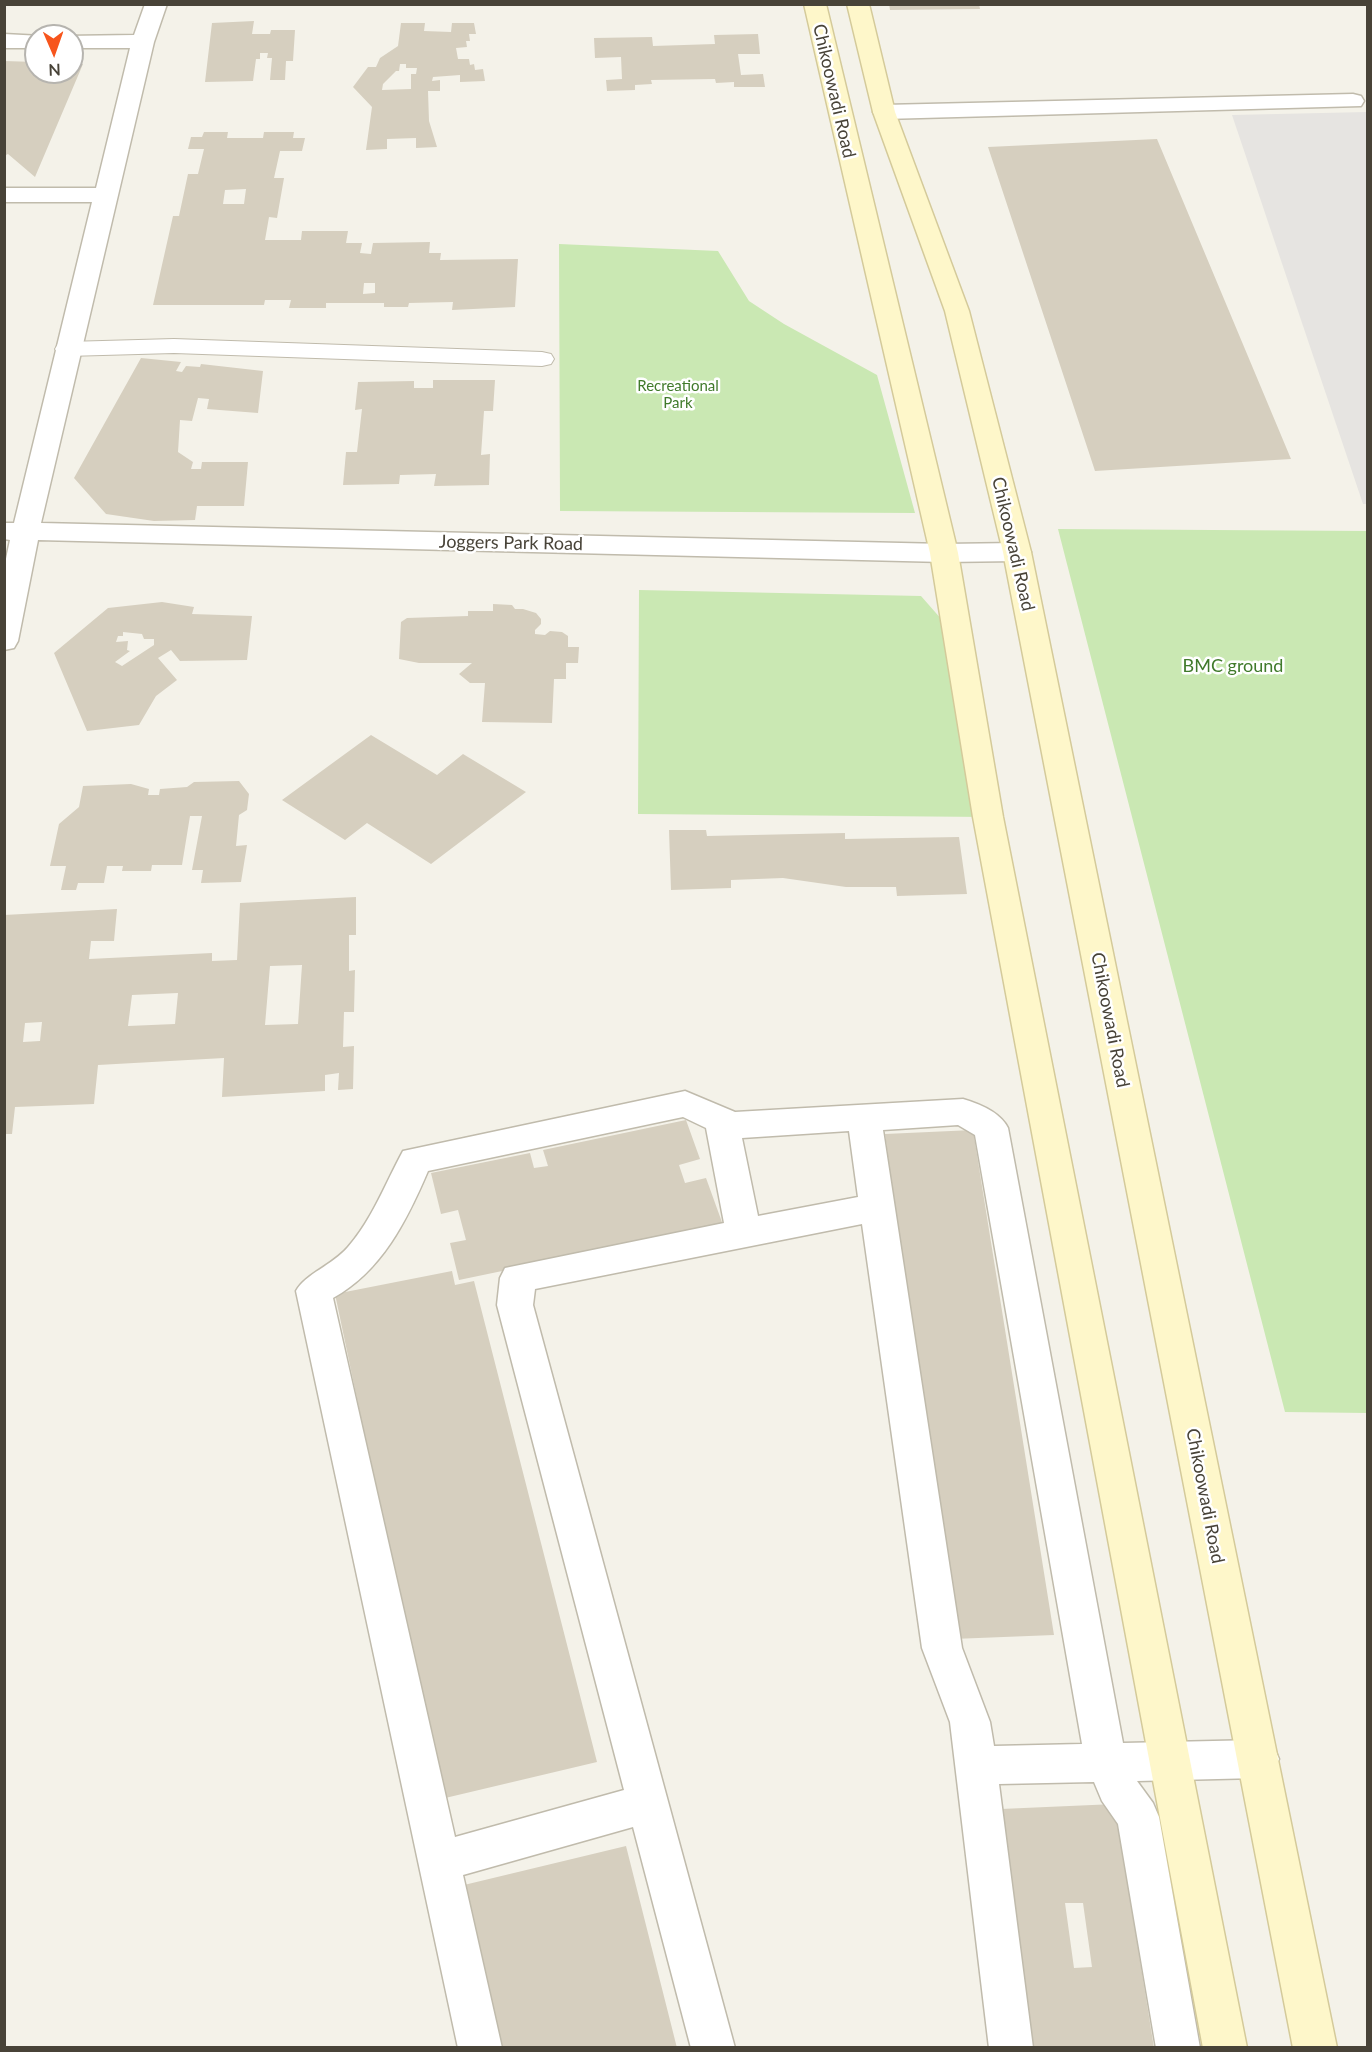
<!DOCTYPE html>
<html>
<head>
<meta charset="utf-8">
<style>
	body { margin:0 }
	#map { position:relative; width:1372px; height:2052px; overflow:hidden; background:#f4f2e9; font-family:Lato,sans-serif }
	canvas { display:block }
	.frame { position:absolute; inset:0; border:6px solid #484338; pointer-events:none }
	.north { position:absolute; left:24px; top:24px; width:60px; height:60px; box-sizing:border-box; background:#fff; border:2px solid #b6b4af; border-radius:50%; rotate:178deg; font-size:16px; font-weight:700; line-height:24px; text-align:center; color:#484338 }
	.north::after { content:''; display:block; margin:auto; width:21px; height:27px; background:#f7551d; clip-path:polygon(50% 0,100% 100%,50% 72%,0 100%) }
</style>
</head>
<body>
<div id="map">
<canvas width="1372" height="2052"></canvas>
<div class="frame"></div>
<div class="north">N</div>
</div>
<script>
const c = document.querySelector('canvas').getContext('2d');
c.lineJoin = 'round';
function paint(path, color) {
  c.fillStyle = color;
  c.fill(path, 'evenodd');
}
function trace(path, color, width, dash) {
  c.strokeStyle = color;
  c.lineWidth = width;
  c.lineCap = dash ? 'butt' : 'round';
  c.setLineDash(dash || []);
  c.stroke(path);
}
function write(font, color, halo, rows, align = 'center') {
  c.font = font + ' Lato,sans-serif';
  c.lineWidth = 5;
  c.setLineDash([]);
  c.textBaseline = 'middle';
  c.strokeStyle = halo;
  c.fillStyle = color;
  for (const [text, x, y, turn = 0] of rows) {
    c.save();
    c.translate(x, y);
    c.rotate((+turn || 0) * Math.PI / 180);
    c.textAlign = isNaN(turn) ? turn : align;
    if (halo) c.strokeText(text, 0, 0);
    c.fillText(text, 0, 0);
    c.restore();
  }
}
paint(new Path2D(`
	M 559,244 L 718,251 L 749,301 L 784,324 L 877,375 L 915,513 L 560,511 Z
	M 1058,529 L 1367,531 L 1367,1413 L 1285,1412 Z
	M 639,590 L 921,596 L 950,629 L 988,817 L 638,814 Z`), '#cae8b3');
paint(new Path2D(`
	M 1367,112 L 1368,504 L 1363,504 L 1232,115 Z`), '#e6e4e1');
paint(new Path2D(`
	M 889,4 L 979,4 L 980,9 L 890,10 Z
	M 254,21 L 252,34 L 270,34 L 271,30 L 295,30 L 293,61 L 286,61 L 285,80 L 270,80 L 272,58 L 267,58 L 268,53 L 260,53 L 260,59 L 256,59 L 253,81 L 205,82 L 212,23 Z
	M 401,23 L 425,23 L 424,31 L 451,32 L 452,23 L 474,23 L 476,34 L 469,34 L 470,41 L 466,41 L 467,47 L 456,48 L 458,59 L 469,59 L 470,65 L 474,64 L 475,70 L 483,69 L 485,81 L 460,82 L 460,75 L 433,77 L 432,81 L 440,80 L 440,91 L 428,91 L 429,121 L 437,147 L 416,148 L 416,138 L 387,139 L 387,149 L 366,150 L 372,107 L 353,87 L 368,67 L 376,67 L 380,58 L 398,46 ZM 400,64 L 406,64 L 406,68 L 417,68 L 416,74 L 411,74 L 411,89 L 382,90 L 383,84 L 396,71 L 399,71 Z
	M 758,34 L 760,54 L 738,54 L 741,75 L 763,74 L 765,87 L 734,87 L 734,82 L 716,83 L 715,79 L 651,80 L 652,84 L 635,85 L 635,90 L 607,91 L 606,80 L 622,79 L 621,57 L 595,58 L 594,38 L 652,37 L 653,46 L 715,44 L 714,35 Z
	M 4,61 L 36,62 L 36,72 L 72,72 L 72,63 L 83,64 L 35,177 L 8,154 L 4,156 Z
	M 204,132 L 228,132 L 227,138 L 263,138 L 264,132 L 294,132 L 293,138 L 305,138 L 302,151 L 280,151 L 274,178 L 284,178 L 277,218 L 269,217 L 265,240 L 301,240 L 302,231 L 348,231 L 346,243 L 362,243 L 360,253 L 371,254 L 373,243 L 430,242 L 429,253 L 441,253 L 440,260 L 518,259 L 515,307 L 452,310 L 453,302 L 409,303 L 408,307 L 384,307 L 384,303 L 326,303 L 326,308 L 289,308 L 291,300 L 265,300 L 264,305 L 153,305 L 173,216 L 179,216 L 188,174 L 198,174 L 204,149 L 188,149 L 191,137 L 202,137 ZM 246,189 L 244,204 L 223,204 L 225,190 ZM 364,283 L 375,283 L 375,293 L 363,294 Z
	M 1157,139 L 1291,459 L 1095,471 L 988,147 Z
	M 141,358 L 181,362 L 176,371 L 182,372 L 186,366 L 200,367 L 201,364 L 263,371 L 258,413 L 207,409 L 209,399 L 198,398 L 192,421 L 180,420 L 178,452 L 193,462 L 191,469 L 201,469 L 202,462 L 248,462 L 244,506 L 197,506 L 195,520 L 154,521 L 106,514 L 74,478 Z
	M 433,380 L 495,380 L 493,411 L 484,411 L 481,455 L 490,454 L 489,485 L 434,486 L 436,474 L 400,475 L 399,484 L 343,485 L 346,452 L 357,452 L 362,409 L 355,410 L 358,382 L 414,381 L 414,388 L 433,388 Z
	M 162,602 L 194,607 L 192,614 L 252,616 L 247,660 L 180,661 L 171,650 L 158,658 L 177,680 L 156,696 L 139,725 L 87,731 L 54,653 L 108,608 ZM 123,632 L 142,634 L 144,639 L 154,639 L 154,645 L 122,666 L 115,662 L 130,651 L 127,650 L 128,641 L 116,642 L 118,636 L 123,636 Z
	M 493,604 L 512,605 L 515,609 L 523,609 L 536,613 L 541,619 L 541,624 L 535,630 L 535,634 L 545,635 L 550,631 L 562,632 L 568,636 L 568,647 L 579,647 L 578,663 L 566,663 L 566,679 L 554,679 L 552,723 L 482,722 L 485,683 L 470,683 L 459,674 L 472,663 L 419,663 L 399,659 L 401,622 L 407,618 L 468,616 L 468,611 L 493,611 Z
	M 371,735 L 437,775 L 463,754 L 526,792 L 431,864 L 367,823 L 345,840 L 282,800 Z
	M 239,781 L 249,794 L 247,810 L 239,815 L 236,846 L 247,845 L 241,882 L 201,883 L 203,870 L 192,870 L 202,816 L 190,816 L 182,865 L 152,865 L 151,871 L 122,871 L 123,866 L 107,866 L 104,883 L 78,883 L 76,890 L 61,890 L 66,866 L 50,866 L 59,824 L 79,807 L 83,786 L 131,784 L 149,789 L 148,795 L 159,795 L 160,789 L 187,787 L 194,782 Z
	M 669,830 L 706,830 L 707,836 L 845,833 L 845,839 L 959,837 L 967,894 L 897,896 L 896,887 L 846,887 L 783,878 L 731,880 L 731,888 L 671,890 Z
	M 356,897 L 356,935 L 349,935 L 349,971 L 355,970 L 354,1012 L 344,1012 L 343,1047 L 354,1046 L 353,1089 L 338,1090 L 339,1073 L 325,1075 L 325,1091 L 222,1097 L 224,1058 L 98,1065 L 94,1104 L 15,1107 L 12,1134 L 4,1134 L 4,915 L 117,909 L 114,941 L 91,941 L 89,959 L 212,953 L 212,961 L 237,960 L 240,903 ZM 302,965 L 298,1024 L 265,1025 L 270,966 ZM 178,993 L 175,1024 L 128,1026 L 132,995 ZM 42,1022 L 40,1041 L 23,1042 L 25,1023 Z
	M 686,1120 L 700,1159 L 679,1165 L 685,1183 L 706,1178 L 723,1225 L 459,1280 L 450,1243 L 466,1240 L 458,1210 L 441,1214 L 431,1173 L 530,1153 L 534,1168 L 548,1166 L 543,1150 Z
	M 973,1130 L 1054,1635 L 953,1639 L 885,1134 Z
	M 452,1271 L 455,1285 L 474,1281 L 597,1762 L 441,1799 L 335,1294 Z
	M 1115,1804 L 1154,2048 L 1032,2048 L 1001,1809 ZM 1065,1903 L 1083,1903 L 1092,1967 L 1074,1968 Z
	M 626,1846 L 677,2048 L 498,2048 L 464,1885 Z`), '#d6cfbf');
const lane = new Path2D(`
	M 174,339 L 542,352 L 551,354 L 554,359 L 551,364 L 542,366 L 174,353 L 67,356 L 58,354 L 55,349 L 58,344 L 67,342 Z`);
const street = new Path2D(`
	M 145,4 L 167,4 L 154,42 L 41,523 L 944,544 L 1017,543 L 1027,546 L 1031,552 L 1027,558 L 1017,561 L 944,562 L 38,540 L 18,641 L 14,648 L 4,650 L 4,568 L 10,540 L 4,539 L 4,523 L 14,523 L 92,202 L 4,202 L 4,188 L 96,188 L 130,48 L 72,48 L 72,36 L 66,36 L 134,35 Z
	M 4,34 L 42,36 L 36,36 L 36,48 L 4,48 Z
	M 1353,94 L 1361,96 L 1364,101 L 1361,106 L 884,119 L 876,117 L 873,112 L 876,107 L 884,105 Z
	M 685,1091 L 735,1112 L 963,1099 C 980,1104 1000,1112 1008,1128 L 1123,1743 L 1258,1740 L 1273,1745 L 1279,1759 L 1273,1773 L 1258,1778 L 1137,1781 L 1153,1803 L 1159,1817 L 1200,2048 L 1156,2048 L 1118,1824 L 1102,1801 L 1094,1782 L 999,1784 L 1033,2048 L 989,2048 L 950,1722 L 922,1648 L 862,1224 L 535,1289 L 533,1305 L 735,2048 L 691,2048 L 633,1827 L 463,1875 L 502,2048 L 458,2048 L 296,1291 C 305,1274 333,1265 348,1247 C 373,1218 385,1184 403,1151 ZM 683,1117 L 706,1128 L 724,1223 L 505,1268 L 500,1278 L 497,1305 L 624,1790 L 455,1837 L 333,1298 C 382,1271 407,1220 428,1171 ZM 958,1125 L 975,1135 L 1082,1744 L 994,1746 L 990,1722 L 962,1648 L 883,1130 ZM 849,1131 L 858,1197 L 758,1216 L 742,1138 Z`);
const secondary = new Path2D(`
	M 804,4 L 826,4 L 958,553 L 1003,817 L 1247,2048 L 1203,2048 L 973,817 L 930,553 Z
	M 847,4 L 869,4 L 895,112 L 969,311 L 1031,552 L 1337,2048 L 1293,2048 L 1003,552 L 945,311 L 873,112 Z`);
trace(lane, '#c0bbac', 2);
trace(street, '#c0bbac', 3);
trace(secondary, '#d4ca9a', 3);
paint(lane, '#fff');
paint(street, '#fff');
paint(secondary, '#fef7ca');
write('15px', '#407a2b', '#fff', [
	["Recreational",678,386],
	["Park",678,403]
]);
write('18px', '#484338', '#fff', [
	["Chikoowadi Road",834,91,77],
	["Joggers Park Road",511,543,1],
	["Chikoowadi Road",1013,544,77],
	["Chikoowadi Road",1110,1020,79],
	["Chikoowadi Road",1205,1496,79]
]);
write('18px', '#407a2b', '#fff', [
	["BMC ground",1233,666]
]);
</script>
</body>
</html>
